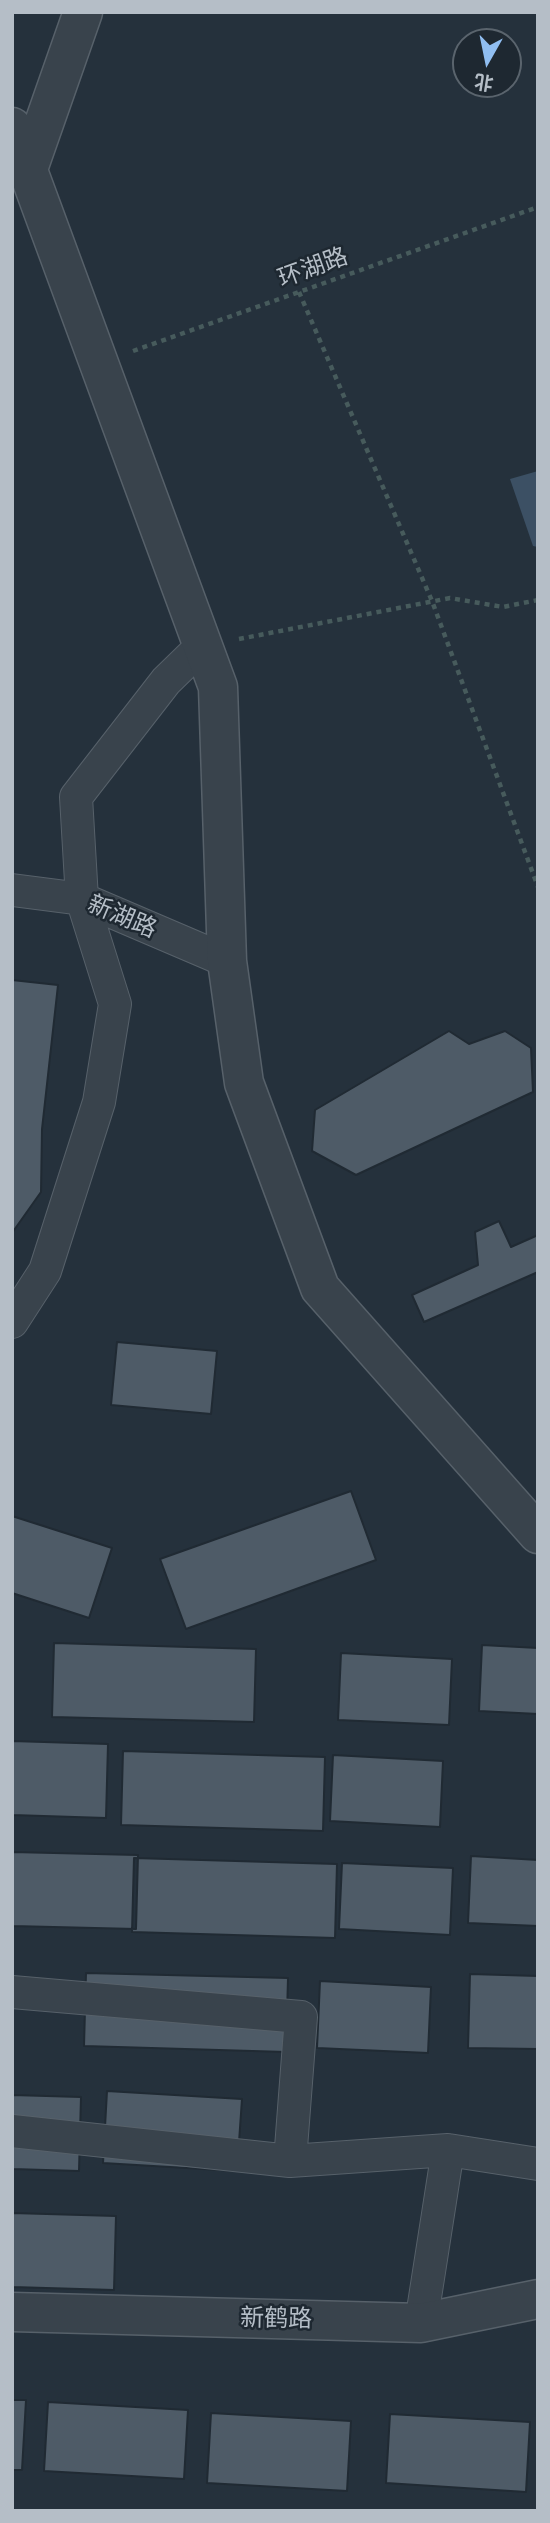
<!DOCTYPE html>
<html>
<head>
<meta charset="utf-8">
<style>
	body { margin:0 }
	#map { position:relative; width:550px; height:2523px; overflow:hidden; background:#25313c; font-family:"Work Sans","Noto Sans SC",sans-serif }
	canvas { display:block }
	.frame { position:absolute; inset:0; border:14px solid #b5bec7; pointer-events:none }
	.north { position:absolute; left:452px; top:28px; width:70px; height:70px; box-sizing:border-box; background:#1e2831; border:2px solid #5a646d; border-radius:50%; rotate:189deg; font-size:19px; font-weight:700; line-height:28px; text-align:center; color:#b5bec7 }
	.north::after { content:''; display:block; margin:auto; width:24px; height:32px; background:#90bef1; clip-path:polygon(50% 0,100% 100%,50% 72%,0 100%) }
</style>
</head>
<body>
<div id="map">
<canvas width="550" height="2523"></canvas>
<div class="frame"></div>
<div class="north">北</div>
</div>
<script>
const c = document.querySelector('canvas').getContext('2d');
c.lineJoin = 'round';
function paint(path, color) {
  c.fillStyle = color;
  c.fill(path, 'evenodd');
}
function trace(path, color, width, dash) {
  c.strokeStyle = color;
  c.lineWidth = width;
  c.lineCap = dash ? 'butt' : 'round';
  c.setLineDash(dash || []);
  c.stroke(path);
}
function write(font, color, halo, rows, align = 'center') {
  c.font = font + ' "Work Sans","Noto Sans SC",sans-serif';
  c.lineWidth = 5;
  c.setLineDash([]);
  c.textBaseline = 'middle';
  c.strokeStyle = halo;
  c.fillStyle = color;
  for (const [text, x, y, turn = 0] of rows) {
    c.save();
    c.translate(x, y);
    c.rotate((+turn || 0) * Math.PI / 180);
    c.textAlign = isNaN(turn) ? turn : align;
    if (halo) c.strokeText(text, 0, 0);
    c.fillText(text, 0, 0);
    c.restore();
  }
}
paint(new Path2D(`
	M 538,471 L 538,547 L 533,546 L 510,479 Z`), '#3c5064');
const building = new Path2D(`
	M 12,980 L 58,985 L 42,1129 L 41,1192 L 12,1233 Z
	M 449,1031 L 469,1044 L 505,1031 L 531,1048 L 533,1092 L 356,1175 L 312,1151 L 315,1110 Z
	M 499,1221 L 511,1247 L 538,1235 L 538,1272 L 424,1322 L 412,1295 L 478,1265 L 475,1232 Z
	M 117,1342 L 217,1351 L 211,1414 L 111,1405 Z
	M 351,1491 L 376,1560 L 186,1629 L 160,1559 Z
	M 12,1516 L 112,1548 L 89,1618 L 12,1593 Z
	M 54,1643 L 256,1649 L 254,1722 L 52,1717 Z
	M 482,1645 L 538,1648 L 538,1714 L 479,1711 Z
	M 341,1653 L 452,1659 L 449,1725 L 338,1720 Z
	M 12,1741 L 108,1744 L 106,1818 L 12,1815 Z
	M 123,1751 L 325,1757 L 323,1831 L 121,1825 Z
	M 333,1755 L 443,1761 L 440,1827 L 330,1821 Z
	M 12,1852 L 138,1855 L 136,1929 L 12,1926 Z
	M 471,1856 L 538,1860 L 538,1926 L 468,1923 Z
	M 134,1858 L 337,1864 L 335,1938 L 132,1932 Z
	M 342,1863 L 453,1868 L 450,1935 L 339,1929 Z
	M 86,1973 L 288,1978 L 286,2052 L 84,2046 Z
	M 470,1974 L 538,1976 L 538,2049 L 468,2048 Z
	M 320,1981 L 431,1987 L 428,2053 L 317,2048 Z
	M 107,2091 L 242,2099 L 237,2171 L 103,2163 Z
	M 12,2095 L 81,2097 L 79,2171 L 12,2169 Z
	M 12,2213 L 116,2216 L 114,2290 L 12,2287 Z
	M 12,2400 L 26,2400 L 22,2470 L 12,2470 Z
	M 48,2402 L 188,2410 L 184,2479 L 44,2471 Z
	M 211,2413 L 351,2421 L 347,2491 L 207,2483 Z
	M 390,2414 L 530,2422 L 526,2492 L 386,2483 Z`);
paint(building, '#4e5b67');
trace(building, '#202a33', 2);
const minor = new Path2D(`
	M 12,890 L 82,899 L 227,961
	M 12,1322 L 45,1271 L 99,1102 L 115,1004 L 82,899 L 76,797 L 166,681 L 203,645
	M 12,1992 L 301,2017 L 290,2161
	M 12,2131 L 290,2161 L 448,2150 L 538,2164
	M 421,2323 L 448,2150`);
const tertiary = new Path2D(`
	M 12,127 L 218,687 L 227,961 L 244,1083 L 320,1288 L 538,1534
	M 28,169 L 83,12
	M 12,2312 L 421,2323 L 538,2299`);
trace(minor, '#57616a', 34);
trace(tertiary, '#57616a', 41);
trace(new Path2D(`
	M 299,292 L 432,601 L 538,887
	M 133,351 L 538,207
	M 239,639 L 450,598 L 503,607 L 538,600`), '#475b5c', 4.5, [5, 5]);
trace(minor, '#39434c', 32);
trace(tertiary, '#39434c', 38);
write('24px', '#b5bec7', '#1e2831', [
	["环湖路",313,268,-20],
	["新湖路",122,917,23],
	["新鹤路",276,2319,1]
]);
</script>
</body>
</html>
